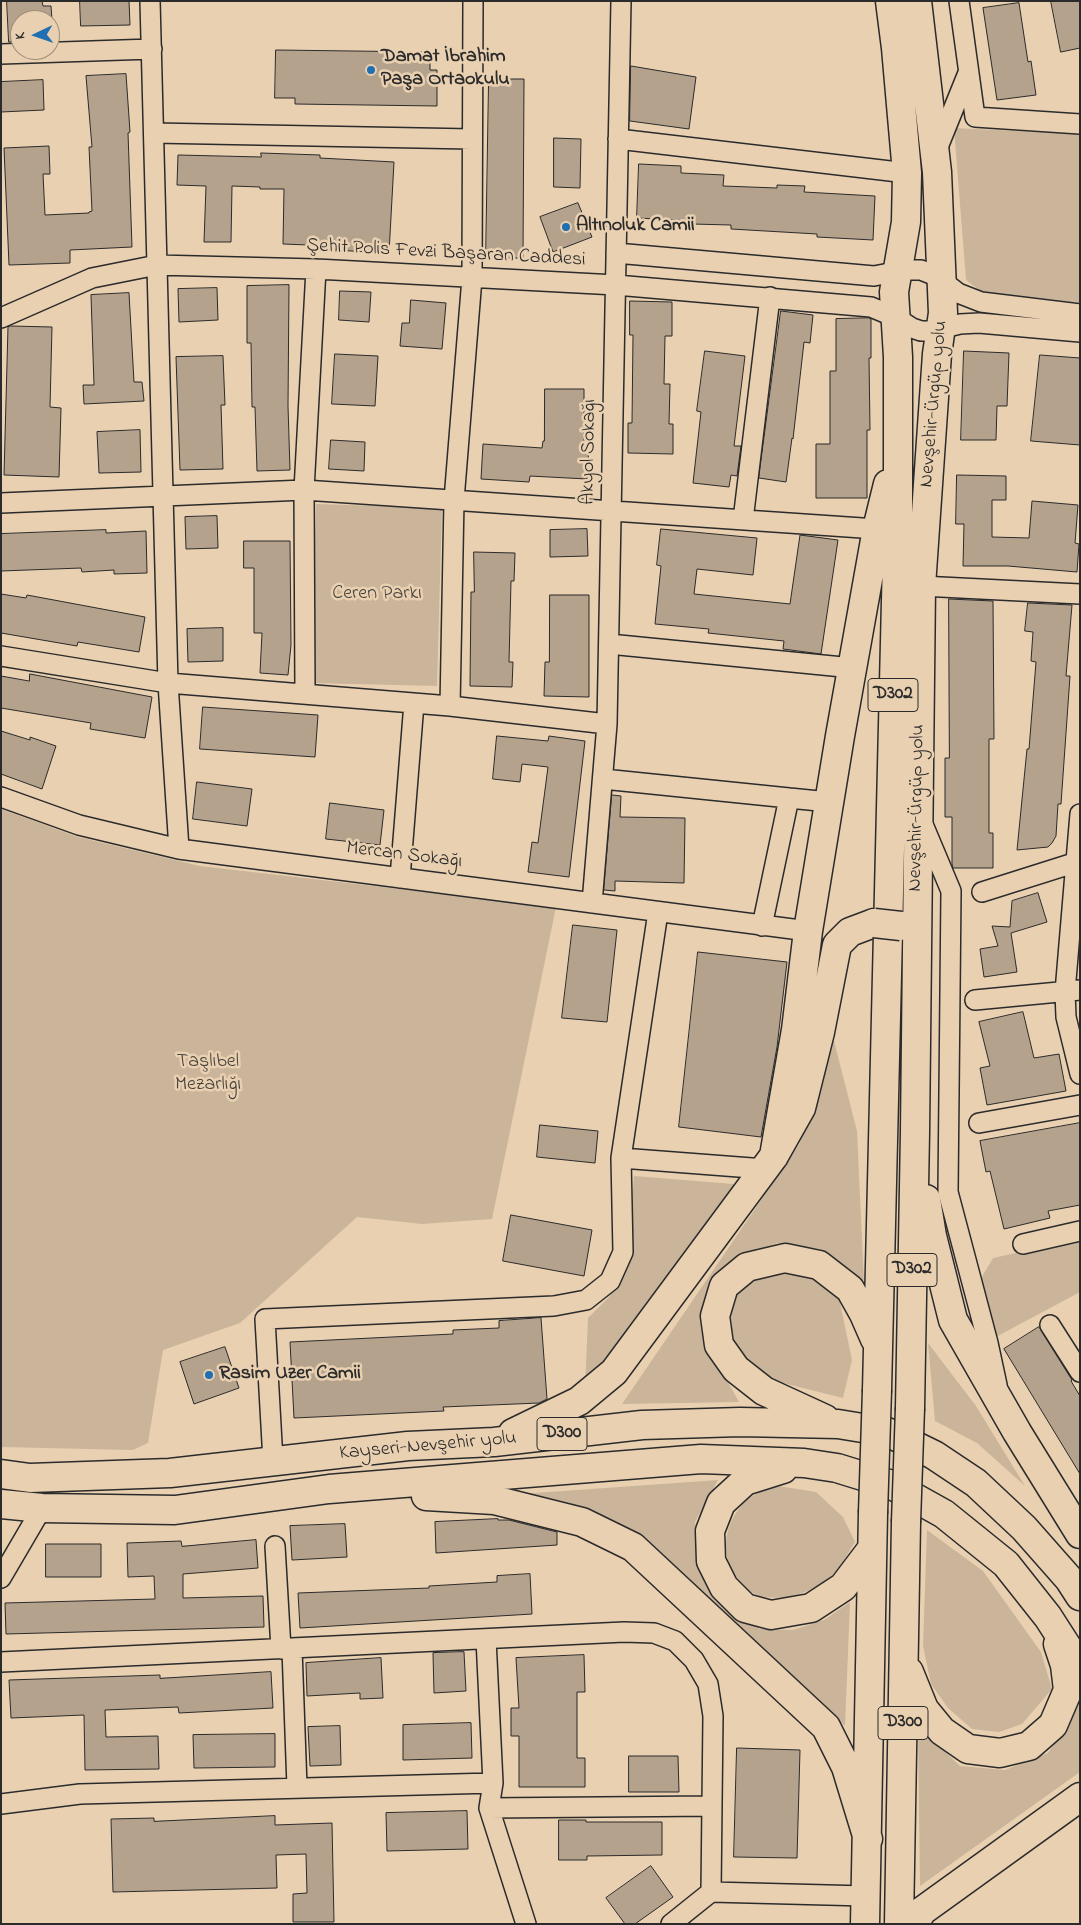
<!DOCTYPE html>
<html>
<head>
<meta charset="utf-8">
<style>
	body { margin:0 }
	#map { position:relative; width:1081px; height:1925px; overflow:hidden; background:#e9d0b1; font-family:"Indie Flower",sans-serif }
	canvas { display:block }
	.frame { position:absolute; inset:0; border:2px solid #2b2b2b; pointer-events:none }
	.north { position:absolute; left:10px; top:10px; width:50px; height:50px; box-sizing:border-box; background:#e9d0b1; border:1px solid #9d8e7b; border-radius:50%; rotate:267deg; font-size:14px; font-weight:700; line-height:20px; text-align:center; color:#2b2b2b }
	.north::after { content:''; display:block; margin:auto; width:18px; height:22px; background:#1f6fb2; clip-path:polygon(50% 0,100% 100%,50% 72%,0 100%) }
</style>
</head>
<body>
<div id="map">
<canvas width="1081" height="1925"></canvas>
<div class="frame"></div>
<div class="north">K</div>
</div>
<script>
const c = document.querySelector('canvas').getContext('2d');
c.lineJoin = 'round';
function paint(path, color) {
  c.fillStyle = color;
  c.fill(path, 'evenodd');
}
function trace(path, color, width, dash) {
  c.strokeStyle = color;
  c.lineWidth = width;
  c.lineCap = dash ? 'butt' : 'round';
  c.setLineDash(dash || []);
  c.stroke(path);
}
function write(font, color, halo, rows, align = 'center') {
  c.font = font + ' "Indie Flower",sans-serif';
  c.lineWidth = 5;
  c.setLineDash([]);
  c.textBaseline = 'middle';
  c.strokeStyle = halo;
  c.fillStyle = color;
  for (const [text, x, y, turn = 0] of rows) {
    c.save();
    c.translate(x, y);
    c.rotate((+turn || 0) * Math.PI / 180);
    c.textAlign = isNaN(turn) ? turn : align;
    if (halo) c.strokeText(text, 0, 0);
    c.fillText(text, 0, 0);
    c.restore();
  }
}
paint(new Path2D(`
	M 954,128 L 1080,134 L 1080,303 L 983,293 L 966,280 Z
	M 316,504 L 442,508 L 437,686 L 311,683 Z
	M 1,809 L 78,837 L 200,866 L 556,907 L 492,1219 L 422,1224 L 357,1217 L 240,1323 L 163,1350 L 148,1443 L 133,1450 L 1,1447 Z
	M 832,1033 L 857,1131 L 864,1282 L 821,1249 L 778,1243 L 743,1255 L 721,1276 L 724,1375 L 739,1402 L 622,1404 L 800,1143 L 819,1034 Z
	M 634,1176 L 746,1185 L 585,1387 L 588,1318 L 609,1297 L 627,1266 Z
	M 1080,1239 L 1080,1292 L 994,1338 L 980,1280 L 993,1258 Z
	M 785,1272 L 813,1277 L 839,1298 L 852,1360 L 843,1398 L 771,1380 L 745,1360 L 731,1340 L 728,1317 L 736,1294 L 753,1279 Z
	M 928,1343 L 976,1406 L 1025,1486 L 977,1443 L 935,1421 Z
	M 718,1480 L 695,1522 L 697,1564 L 720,1601 L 760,1629 L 793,1630 L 824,1620 L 850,1602 L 845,1726 L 634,1532 L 591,1509 L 521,1494 Z
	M 778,1486 L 816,1492 L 843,1517 L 855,1542 C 848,1553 840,1568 830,1577 C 811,1593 781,1604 755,1594 C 750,1592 745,1586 741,1582 C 715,1556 725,1514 753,1496 C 760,1491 770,1489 778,1486 Z
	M 927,1530 L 983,1571 L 1041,1652 L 1052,1689 L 1022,1724 L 999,1732 L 972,1729 L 948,1708 L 931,1684 L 923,1646 Z
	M 1080,1704 L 1080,1772 L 920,1886 L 918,1726 L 960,1766 L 1005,1770 L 1048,1753 Z`), '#cab59b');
const building = new Path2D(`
	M 7,1 L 42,1 L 43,6 L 51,6 L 52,20 L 20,20 L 20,42 L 9,42 Z
	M 80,1 L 129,1 L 130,25 L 81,26 Z
	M 1051,1 L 1080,1 L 1080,48 L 1061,52 Z
	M 1019,3 L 1028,62 L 1031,61 L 1036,95 L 997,100 L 983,8 Z
	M 276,50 L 430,52 L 430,70 L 437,70 L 437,106 L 295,104 L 295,98 L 275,98 Z
	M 631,66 L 696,77 L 689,129 L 630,121 Z
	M 126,74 L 130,132 L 128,133 L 132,247 L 70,250 L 70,263 L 9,265 L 4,148 L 49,146 L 50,174 L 43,174 L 45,215 L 89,213 L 89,212 L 92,211 L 89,147 L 92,147 L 86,76 Z
	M 489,79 L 524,79 L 523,258 L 486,258 Z
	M 43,80 L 44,110 L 1,112 L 1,82 Z
	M 554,138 L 581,139 L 580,188 L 554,187 Z
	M 261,153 L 320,155 L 320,158 L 394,162 L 389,253 L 333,250 L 333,246 L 283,244 L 284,189 L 260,189 L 260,187 L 232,186 L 231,242 L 204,242 L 206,186 L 177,185 L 178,155 L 261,157 Z
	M 639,164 L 681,166 L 681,173 L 724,175 L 723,186 L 777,188 L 777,185 L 805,186 L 804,192 L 875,196 L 873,240 L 817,237 L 817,234 L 731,229 L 731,225 L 692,224 L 692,221 L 637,218 Z
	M 578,203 L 592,237 L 553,252 L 540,217 Z
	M 289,285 L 288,406 L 290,470 L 257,471 L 255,407 L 252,407 L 251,343 L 247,343 L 247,286 Z
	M 217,288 L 218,320 L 179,322 L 178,289 Z
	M 340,291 L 371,292 L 369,322 L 339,320 Z
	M 129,293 L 134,382 L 142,382 L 144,401 L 84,404 L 83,385 L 94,385 L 91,295 Z
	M 411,300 L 446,303 L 442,349 L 400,346 L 402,323 L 409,323 Z
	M 630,301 L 672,302 L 672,336 L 665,336 L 664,384 L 670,384 L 669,424 L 673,424 L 673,454 L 628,453 L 628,423 L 632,423 L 633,335 L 630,335 Z
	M 781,311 L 813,315 L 810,343 L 804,342 L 793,439 L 792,438 L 786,482 L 759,478 Z
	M 869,318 L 871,319 L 871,358 L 869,358 L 870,430 L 867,430 L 867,498 L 816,498 L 816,444 L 830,444 L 830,371 L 836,371 L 836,319 Z
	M 11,326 L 52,327 L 50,407 L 61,408 L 59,477 L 4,475 L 8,327 Z
	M 705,351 L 745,356 L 734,446 L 741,446 L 737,476 L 731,475 L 729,487 L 693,483 L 701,412 L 697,411 Z
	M 964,351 L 1009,353 L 1007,406 L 997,406 L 996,440 L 961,440 Z
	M 335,354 L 378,356 L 375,406 L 332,404 Z
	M 1040,355 L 1080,358 L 1080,445 L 1031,441 Z
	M 223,356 L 225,405 L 221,405 L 223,469 L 180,470 L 176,357 Z
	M 545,389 L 584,389 L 584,443 L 589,444 L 587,479 L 530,476 L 529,482 L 481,479 L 483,444 L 542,448 L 543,441 L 544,441 Z
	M 140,430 L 141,472 L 99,473 L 97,432 Z
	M 331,440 L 365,442 L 364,471 L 329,469 Z
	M 957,475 L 1006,476 L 1006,500 L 992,500 L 992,537 L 1029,538 L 1032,501 L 1078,505 L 1075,543 L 1079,544 L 1077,572 L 1008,566 L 963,566 L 964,524 L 956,524 Z
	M 217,516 L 218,548 L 186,549 L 185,517 Z
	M 587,529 L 588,556 L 550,557 L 550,530 Z
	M 661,529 L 757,538 L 753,575 L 697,569 L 694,594 L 790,604 L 800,535 L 838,540 L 821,654 L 783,649 L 784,641 L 708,633 L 709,629 L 655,624 L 661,566 L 657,565 Z
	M 106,530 L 106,533 L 146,531 L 147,573 L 114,574 L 114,570 L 82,572 L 81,568 L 1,571 L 1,534 Z
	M 244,541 L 290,541 L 291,645 L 288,675 L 260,673 L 262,633 L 254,633 L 254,568 L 244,568 Z
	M 474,552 L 515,553 L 514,581 L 511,581 L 509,662 L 513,662 L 512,687 L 470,686 L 471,592 L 474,592 Z
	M 1,594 L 26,598 L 27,595 L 145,617 L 139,652 L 78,642 L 77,646 L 1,633 Z
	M 550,595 L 589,595 L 589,697 L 544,696 L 545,662 L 549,662 Z
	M 949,599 L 993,601 L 994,739 L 989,739 L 989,833 L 993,833 L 993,868 L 953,868 L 952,864 L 952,817 L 945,817 L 945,758 L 949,758 Z
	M 1028,603 L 1072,605 L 1066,676 L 1070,676 L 1061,804 L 1058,804 L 1056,836 L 1052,843 L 1048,847 L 1017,850 L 1027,749 L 1029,749 L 1036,662 L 1031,661 L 1033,632 L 1025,631 Z
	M 223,628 L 223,661 L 188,662 L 187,629 Z
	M 30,674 L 152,697 L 145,738 L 90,729 L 91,723 L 1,708 L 1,676 L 29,681 Z
	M 203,707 L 318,715 L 315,757 L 200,749 Z
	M 1,731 L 30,740 L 30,737 L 56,746 L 42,789 L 1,774 Z
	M 497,736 L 548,741 L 549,736 L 585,741 L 569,877 L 528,872 L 532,842 L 538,843 L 548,767 L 522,764 L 520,782 L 493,779 Z
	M 197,782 L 252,789 L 247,826 L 193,819 Z
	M 612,795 L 621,796 L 620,817 L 685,818 L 684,883 L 615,881 L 615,891 L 604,890 Z
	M 330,803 L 384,810 L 380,845 L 326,839 Z
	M 1038,893 L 1047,922 L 1011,933 L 1017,972 L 984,977 L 980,949 L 998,946 L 992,926 L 1010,927 L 1012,901 Z
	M 573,925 L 617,930 L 607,1022 L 562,1018 Z
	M 698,952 L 787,962 L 777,1047 L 761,1137 L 679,1127 Z
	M 1023,1012 L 1034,1058 L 1059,1054 L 1066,1091 L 987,1105 L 980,1068 L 990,1066 L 979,1022 Z
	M 1080,1123 L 1080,1205 L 1048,1211 L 1050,1218 L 1004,1229 L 990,1171 L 986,1172 L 980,1141 Z
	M 540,1125 L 598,1131 L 595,1163 L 537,1157 Z
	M 511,1215 L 592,1230 L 584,1276 L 503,1261 Z
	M 541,1318 L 547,1399 L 539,1403 L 443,1407 L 444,1411 L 294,1418 L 290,1342 L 453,1334 L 453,1330 L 499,1328 L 499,1321 Z
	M 1039,1327 L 1072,1380 L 1071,1381 L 1080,1396 L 1080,1474 L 1004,1349 Z
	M 225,1347 L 239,1388 L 194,1404 L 180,1362 Z
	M 498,1519 L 498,1520 L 509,1520 L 557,1532 L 557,1545 L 436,1553 L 435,1522 Z
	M 345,1524 L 347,1557 L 292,1560 L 290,1526 Z
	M 256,1540 L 258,1568 L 183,1574 L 183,1598 L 263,1596 L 264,1627 L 6,1634 L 5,1603 L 155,1599 L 154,1576 L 128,1577 L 127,1543 L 181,1541 L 182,1546 Z
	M 46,1544 L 101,1544 L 101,1577 L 46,1577 Z
	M 530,1574 L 532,1614 L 300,1628 L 298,1593 L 429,1588 L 429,1586 L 497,1582 L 497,1576 Z
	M 464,1652 L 466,1691 L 434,1693 L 433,1653 Z
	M 584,1655 L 585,1692 L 577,1692 L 577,1758 L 585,1758 L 585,1787 L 519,1787 L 519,1736 L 511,1736 L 511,1708 L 519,1708 L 516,1658 Z
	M 381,1658 L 383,1698 L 360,1699 L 360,1693 L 307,1696 L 306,1663 Z
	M 271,1672 L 273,1708 L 179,1713 L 178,1707 L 105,1710 L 106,1737 L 158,1736 L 159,1769 L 85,1770 L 84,1715 L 11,1718 L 9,1680 L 160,1675 L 160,1678 Z
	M 471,1723 L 472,1758 L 403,1760 L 403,1725 Z
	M 340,1726 L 341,1765 L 310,1766 L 308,1727 Z
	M 275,1734 L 275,1767 L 194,1768 L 193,1735 Z
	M 737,1748 L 800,1750 L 797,1858 L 734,1857 Z
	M 629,1756 L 678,1756 L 679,1792 L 629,1792 Z
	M 467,1811 L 468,1849 L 387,1851 L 386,1813 Z
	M 275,1816 L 275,1825 L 332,1823 L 334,1922 L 293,1922 L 293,1894 L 307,1893 L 306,1854 L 276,1855 L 277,1888 L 113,1892 L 111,1819 L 154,1818 L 154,1821 Z
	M 559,1820 L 586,1820 L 586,1822 L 662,1822 L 662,1855 L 587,1856 L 587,1860 L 559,1860 Z
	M 651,1866 L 673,1897 L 635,1924 L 625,1924 L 606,1898 Z`);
paint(building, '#b4a28c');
trace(building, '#2b2b2b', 1);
const minor = new Path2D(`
	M 150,1 L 168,683 L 179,849
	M 959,1 L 975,117 L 1080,124
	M 1,54 L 152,49
	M 154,133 L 472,139
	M 618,139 L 907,173
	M 936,152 L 968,73
	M 616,253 L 874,276 L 905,270 L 921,270 L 936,276 L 958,293 L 981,302 L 1080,314
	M 1,318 L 92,278 L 157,265 L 316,269 L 616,285 L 871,307 L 895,317 L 912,328 L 921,331 L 931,331 L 960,324 L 979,323 L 1080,332
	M 1,503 L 304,490 L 877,529
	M 743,520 L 770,297
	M 921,586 L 1080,594
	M 609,644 L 853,668
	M 1,656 L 168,683 L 450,706 L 607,724
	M 305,694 L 304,490 L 316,269
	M 450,706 L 454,500 L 472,278 L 473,1
	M 603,779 L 789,798 L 762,926
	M 1,797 L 79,825 L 179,849 L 808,931
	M 789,798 L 829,802
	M 1080,814 L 1065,992 L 1066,1017 L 1080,1074
	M 922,822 L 951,891 L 948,1192 L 988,1343 L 997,1385
	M 400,878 L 414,703
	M 982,892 L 1080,861
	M 592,903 L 607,724 L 621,1
	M 975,1000 L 1080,990
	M 979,1123 L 1080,1105
	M 621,1158 L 765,1169
	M 1023,1244 L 1080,1231
	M 1050,1325 L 1080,1372
	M 273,1461 L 265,1319 L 554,1306 L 586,1300 L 610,1281 L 623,1252 L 621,1158 L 658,912
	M 275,1546 L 281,1649
	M 1,1578 L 42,1508
	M 486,1639 L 493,1783 L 489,1808 L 526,1924
	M 292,1649 L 297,1787
	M 1,1662 L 624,1632 L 654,1633 L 675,1641 L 694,1660 L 708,1684 L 713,1716 L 711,1892
	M 1,1804 L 80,1794 L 493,1783
	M 489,1808 L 712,1806
	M 671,1924 L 711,1892 L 866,1896`);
const trunk = new Path2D(`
	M 774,1156 L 796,1030 L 808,931 L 840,736 L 877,529 L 888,484
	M 926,1199 L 932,1236 L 953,1320 L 1017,1432 L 1080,1534
	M 877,1390 L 898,517 L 898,357 L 894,292 L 906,222 L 907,173 L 896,48 L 890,1
	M 910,1408 L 915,1132 L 921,586 L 937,354 L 943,313 L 937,172 L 917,1
	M 825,1419 L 764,1391 L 736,1369 L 719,1345 L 715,1316 L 724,1286 L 747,1267 L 785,1258 L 819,1265 L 850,1289 L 864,1314 L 875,1339
	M 513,1433 L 579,1401 L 614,1372 L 774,1156 L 801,1108 L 820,1032 L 837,945 L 850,932 L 874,923
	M 783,1469 L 745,1481 L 721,1503 L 710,1531 L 711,1561 L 724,1587 L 745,1608 L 771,1615 L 811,1608 L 843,1587 L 871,1550
	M 1,1474 L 30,1478 L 170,1473 L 408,1446 L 494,1442 L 642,1425 L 740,1422 L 838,1424 L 887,1432 L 934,1455 L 976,1483 L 1024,1528 L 1069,1579 L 1080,1596
	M 426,1496 L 494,1500 L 582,1522 L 633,1547 L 826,1727 L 846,1767 L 868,1839
	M 1,1504 L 42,1508 L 175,1510 L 329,1489 L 701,1459 L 804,1463 L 837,1468 L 892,1485 L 944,1514 L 1006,1564 L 1048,1617 L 1080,1667
	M 909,1672 L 924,1709 L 942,1731 L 968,1749 L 1000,1753 L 1029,1746 L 1053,1725 L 1068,1690 L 1065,1665 L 1058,1644
	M 865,1924 L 873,1513
	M 899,1924 L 906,1522
	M 914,1924 L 922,1911 L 1080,1797`);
trace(minor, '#2b2b2b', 22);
trace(trunk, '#2b2b2b', 31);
trace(minor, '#e9d0b1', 19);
trace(trunk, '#e9d0b1', 28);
const trunkBridge = new Path2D(`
	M 874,923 L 901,926
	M 873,1513 L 877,1390
	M 906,1522 L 910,1408`);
trace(trunkBridge, '#2b2b2b', 31, []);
trace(trunkBridge, '#e9d0b1', 28);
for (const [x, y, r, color] of [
	[371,70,5,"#1f6fb2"],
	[566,227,5,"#1f6fb2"],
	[209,1375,5,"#1f6fb2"]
]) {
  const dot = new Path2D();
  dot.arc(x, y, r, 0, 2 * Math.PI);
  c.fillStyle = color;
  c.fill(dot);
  trace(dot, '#e9d0b1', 2);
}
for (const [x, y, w] of [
	[893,695,50],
	[912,1270,50],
	[562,1434,50],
	[903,1723,50]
]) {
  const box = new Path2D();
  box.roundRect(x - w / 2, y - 16.5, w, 33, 4);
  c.fillStyle = '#e9d0b1';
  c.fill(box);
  trace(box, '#2b2b2b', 1);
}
write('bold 19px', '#2b2b2b', null, [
	["D302",893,695],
	["D302",912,1270],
	["D300",562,1434],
	["D300",903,1723]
]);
write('bold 20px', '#2b2b2b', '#e9d0b1', [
	["Damat İbrahim",381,58],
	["Paşa Ortaokulu",381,81],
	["Altınoluk Camii",576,227],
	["Rasim Uzer Camii",219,1375]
], 'left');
write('20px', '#2b2b2b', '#e9d0b1', [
	["Şehit Polis Fevzi Başaran Caddesi",446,254,3],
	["Nevşehir-Ürgüp yolu",935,404,-85],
	["Akyol Sokağı",590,452,-89],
	["Nevşehir-Ürgüp yolu",918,808,-89],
	["Mercan Sokağı",404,856,7],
	["Kayseri-Nevşehir yolu",428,1447,-5]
]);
write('20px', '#43403c', '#e9d0b1', [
	["Ceren Parkı",377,595],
	["Taşlıbel",208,1063],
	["Mezarlığı",208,1086]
]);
</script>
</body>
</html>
